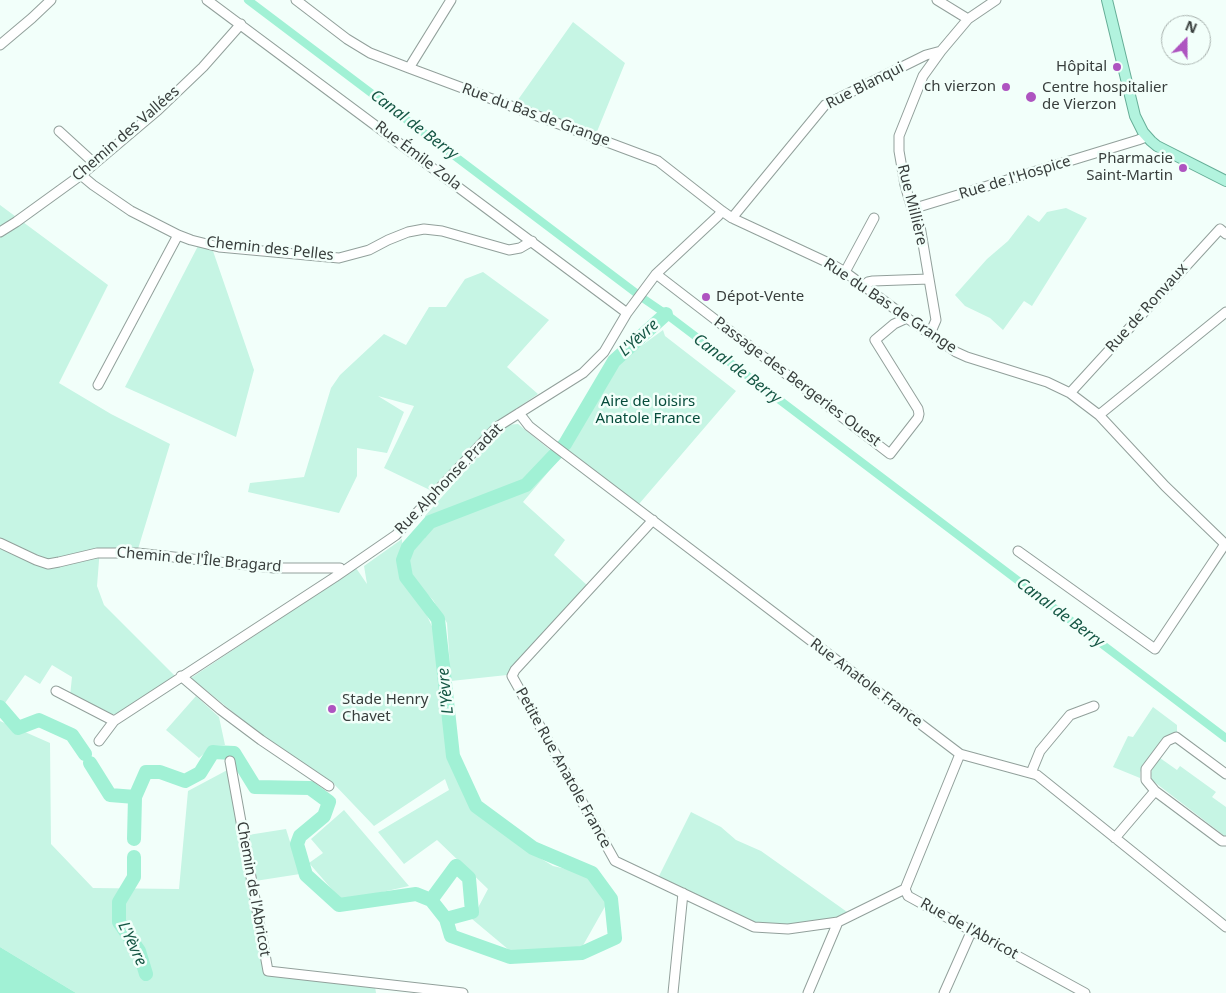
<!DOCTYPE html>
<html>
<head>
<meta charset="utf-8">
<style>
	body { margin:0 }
	#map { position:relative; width:1226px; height:993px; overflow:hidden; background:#f2fffa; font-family:"Noto Sans",sans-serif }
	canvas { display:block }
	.north { position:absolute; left:1161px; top:15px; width:50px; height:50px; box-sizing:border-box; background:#f2fffa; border:1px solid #a8b2ae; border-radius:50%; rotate:22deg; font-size:14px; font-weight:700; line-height:20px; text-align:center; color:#383e3c }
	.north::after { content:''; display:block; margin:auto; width:18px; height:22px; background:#ae54c0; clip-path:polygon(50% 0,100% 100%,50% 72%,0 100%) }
</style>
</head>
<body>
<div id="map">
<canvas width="1226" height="993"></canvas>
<div class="north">N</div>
</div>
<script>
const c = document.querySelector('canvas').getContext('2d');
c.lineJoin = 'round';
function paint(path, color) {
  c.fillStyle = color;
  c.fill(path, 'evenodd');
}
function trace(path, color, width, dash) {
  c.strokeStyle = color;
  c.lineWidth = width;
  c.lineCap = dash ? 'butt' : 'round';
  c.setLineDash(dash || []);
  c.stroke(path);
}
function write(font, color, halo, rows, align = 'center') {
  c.font = font + ' "Noto Sans",sans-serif';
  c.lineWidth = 5;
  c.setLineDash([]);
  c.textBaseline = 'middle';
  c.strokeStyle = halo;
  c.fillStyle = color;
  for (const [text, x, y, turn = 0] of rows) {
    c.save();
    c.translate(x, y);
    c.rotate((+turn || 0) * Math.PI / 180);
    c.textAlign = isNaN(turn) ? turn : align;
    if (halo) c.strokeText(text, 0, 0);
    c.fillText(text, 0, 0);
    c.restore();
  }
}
paint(new Path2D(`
	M 573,22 L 625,63 L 596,134 L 515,104 Z
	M 0,205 L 108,285 L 59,383 L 111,414 L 170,444 L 138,549 L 100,548 L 97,586 L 104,605 L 176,677 L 118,714 L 102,714 L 70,696 L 72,677 L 52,665 L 40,684 L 25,675 L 0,710 Z
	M 1066,208 L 1087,218 L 1032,306 L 1024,301 L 1003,330 L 990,318 L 965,306 L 955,295 L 987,259 L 1008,241 L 1028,215 L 1039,222 L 1047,212 Z
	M 198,246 L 213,251 L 254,370 L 236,437 L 125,387 Z
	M 483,272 L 549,320 L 507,367 L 538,394 L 495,423 L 432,491 L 384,468 L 414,406 L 378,396 L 404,412 L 387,453 L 357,448 L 357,476 L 339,513 L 248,492 L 250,483 L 304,477 L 331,388 L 340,375 L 384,334 L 406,345 L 429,307 L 446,307 L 465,279 Z
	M 663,330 L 665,336 L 736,391 L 639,504 L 571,453 L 568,452 L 605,377 L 637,349 Z
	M 518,424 L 560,458 L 523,502 L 565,540 L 554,555 L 588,586 L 507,675 L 451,681 L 447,623 L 433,600 L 410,577 L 408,568 L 412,552 L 425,538 L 425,516 L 506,425 Z
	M 402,539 L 403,577 L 423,607 L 435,633 L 450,760 L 467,798 L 481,816 L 530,852 L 553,866 L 584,873 L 607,903 L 581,949 L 515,955 L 472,919 L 488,889 L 437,840 L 404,864 L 378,832 L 449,790 L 445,779 L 374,826 L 332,782 L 260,734 L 191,678 L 356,568 L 367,584 L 364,566 Z
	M 196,696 L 219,717 L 225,745 L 214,745 L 199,758 L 166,730 Z
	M 1153,707 L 1177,725 L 1177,733 L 1166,738 L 1143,764 L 1140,773 L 1140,778 L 1113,767 L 1128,736 L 1133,737 Z
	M 0,721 L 50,743 L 51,844 L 93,888 L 179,889 L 188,791 L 233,767 L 268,970 L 374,980 L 376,993 L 76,993 L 0,947 Z
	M 1160,758 L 1177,770 L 1180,766 L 1216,792 L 1212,797 L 1226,807 L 1226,837 L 1153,781 C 1148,771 1155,766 1160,758 Z
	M 344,810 L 409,886 L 342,901 L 309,863 L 323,853 L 311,839 Z
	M 691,812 L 721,827 L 736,840 L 761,851 L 850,914 L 841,920 L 788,928 L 755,925 L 657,880 Z
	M 286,829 L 300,874 L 255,881 L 248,835 Z`), '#c6f5e4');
paint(new Path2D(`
	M 0,947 L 76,993 L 0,993 Z`), '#a1f1d5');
trace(new Path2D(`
	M 248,0 L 644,299 L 666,314 L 1226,738`), '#a1f1d5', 8);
trace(new Path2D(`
	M 0,707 L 18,728 L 39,720 L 72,735 L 85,754
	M 90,763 L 110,795 L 135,797
	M 134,839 L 135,797 L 146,772 L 160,772 L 185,781 L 200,773 L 213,752 L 234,753 L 255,787 L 310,788 L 329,802 L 324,816 L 300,836 L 297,844 L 306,875 L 339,905 L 416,894 L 431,900 L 446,919 L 451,936 L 510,957 L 582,953 L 615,938 L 611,899 L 592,873 L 533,848 L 476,806 L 453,756 L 438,619 L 406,577 L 403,560 L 408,547 L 430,522 L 526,485 L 565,444 L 614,361 L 666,314
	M 134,857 L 134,877 L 119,902 L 119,922 L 139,951 L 146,974
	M 431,900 L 456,866 L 469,878 L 472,912 L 446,919`), '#a1f1d5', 14);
const minor = new Path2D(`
	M 207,0 L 627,313
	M 296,0 L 347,39 L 370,53 L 409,68 L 658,161 L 722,211 L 732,218 L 833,265 L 845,272 L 907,318 L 956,352 L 967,357 L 1047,382 L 1070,393 L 1099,415 L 1165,486 L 1226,545
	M 937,0 L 968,19
	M 0,45 L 32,18 L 51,0
	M 409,68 L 451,0
	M 59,131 L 94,163
	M 81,175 L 93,185 L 131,211 L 178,235 L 191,240 L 219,247 L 339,258 L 369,250 L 388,240 L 408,232 L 424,229 L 442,231 L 509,250 L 520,248 L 532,241
	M 912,209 L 1138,140 L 1146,137
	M 732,218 L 825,105 L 926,55 L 941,51 L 968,19 L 996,0
	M 0,232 L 16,222 L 81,175 L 158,110 L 203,67 L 241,24
	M 845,272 L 874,218
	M 656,274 L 890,454 L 918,418 L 919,414 L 918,409 L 875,340 L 894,324 L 907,318
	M 863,286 L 868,282 L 873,281 L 929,279
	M 930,334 L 936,320 L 920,226 L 912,209 L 905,185 L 899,151 L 899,136 L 923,76 L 941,51
	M 98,385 L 178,235
	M 1070,393 L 1220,229 L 1226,234
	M 519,413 L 529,426 L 552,444 L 960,754 L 1037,775 L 1226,927
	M 1099,415 L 1226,312
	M 653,520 L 515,670 L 512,676 L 615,861 L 754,927 L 788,929 L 838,922
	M 0,543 L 36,560 L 48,564 L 59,562 L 97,553 L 137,553 L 274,568 L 340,568 L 342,572
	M 1018,551 L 1155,649 L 1225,544
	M 181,676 L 221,710 L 261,740 L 329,786
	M 56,691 L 114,721
	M 99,741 L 114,721 L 335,577 L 396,535 L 497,427 L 583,373 L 604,352 L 627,313 L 656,274 L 718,216 L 722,211
	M 960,754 L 905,889 L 908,896 L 1085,993
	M 230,761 L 268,971 L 463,993
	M 1031,773 L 1040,751 L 1070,715 L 1094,706
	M 1226,774 L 1176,737 L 1167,741 L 1146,769 L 1146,780 L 1155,791 L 1222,841 L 1226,841
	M 1115,838 L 1155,791
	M 673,993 L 683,893
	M 808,993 L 838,922 L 905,889
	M 944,993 L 972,930`);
const major = new Path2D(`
	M 1107,0 L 1135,116 L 1143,132 L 1151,141 L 1157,146 L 1226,181`);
trace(minor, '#92a09b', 11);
trace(major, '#66ae97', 12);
trace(minor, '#fff', 9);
trace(major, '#b2f3de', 10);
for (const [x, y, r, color] of [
	[1117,67,5,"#ae54c0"],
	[1006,87,5,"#ae54c0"],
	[1031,97,6,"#ae54c0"],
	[1183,168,5,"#ae54c0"],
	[706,297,5,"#ae54c0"],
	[332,709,5,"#ae54c0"]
]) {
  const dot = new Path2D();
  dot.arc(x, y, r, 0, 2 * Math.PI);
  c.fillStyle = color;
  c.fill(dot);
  trace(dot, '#f2fffa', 2);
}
write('15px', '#383e3c', '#f2fffa', [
	["Hôpital",1107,67],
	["ch vierzon",996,87],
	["Centre hospitalier",1042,88,"left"],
	["de Vierzon",1042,105,"left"],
	["Pharmacie",1173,159],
	["Saint-Martin",1173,176],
	["Dépot-Vente",716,297,"left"],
	["Stade Henry",342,700,"left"],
	["Chavet",342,717,"left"]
], 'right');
write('15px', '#383e3c', '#f2fffa', [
	["Rue Blanqui",865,86,-27],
	["Rue du Bas de Grange",536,115,20],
	["Chemin des Vallées",126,134,-41],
	["Rue Émile Zola",418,156,37],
	["Rue de l'Hospice",1015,178,-17],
	["Rue Millière",912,205,76],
	["Chemin des Pelles",270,249,6],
	["Rue du Bas de Grange",890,306,34],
	["Rue de Ronvaux",1147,308,-48],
	["Passage des Bergeries Ouest",797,382,37],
	["Rue Alphonse Pradat",449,479,-46],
	["Chemin de l'Île Bragard",199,560,5],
	["Rue Anatole France",866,683,37],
	["Petite Rue Anatole France",563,768,61],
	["Chemin de l'Abricot",253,889,80],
	["Rue de l'Abricot",969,929,29]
]);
write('15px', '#064c3b', '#f2fffa', [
	["Aire de loisirs",648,402],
	["Anatole France",648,419]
]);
write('italic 16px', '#155644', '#f2fffa', [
	["Canal de Berry",414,125,37],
	["L'Yèvre",639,338,-42],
	["Canal de Berry",737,369,37],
	["Canal de Berry",1060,613,37],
	["L'Yèvre",446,691,-96],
	["L'Yèvre",132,944,65]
]);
</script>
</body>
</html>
